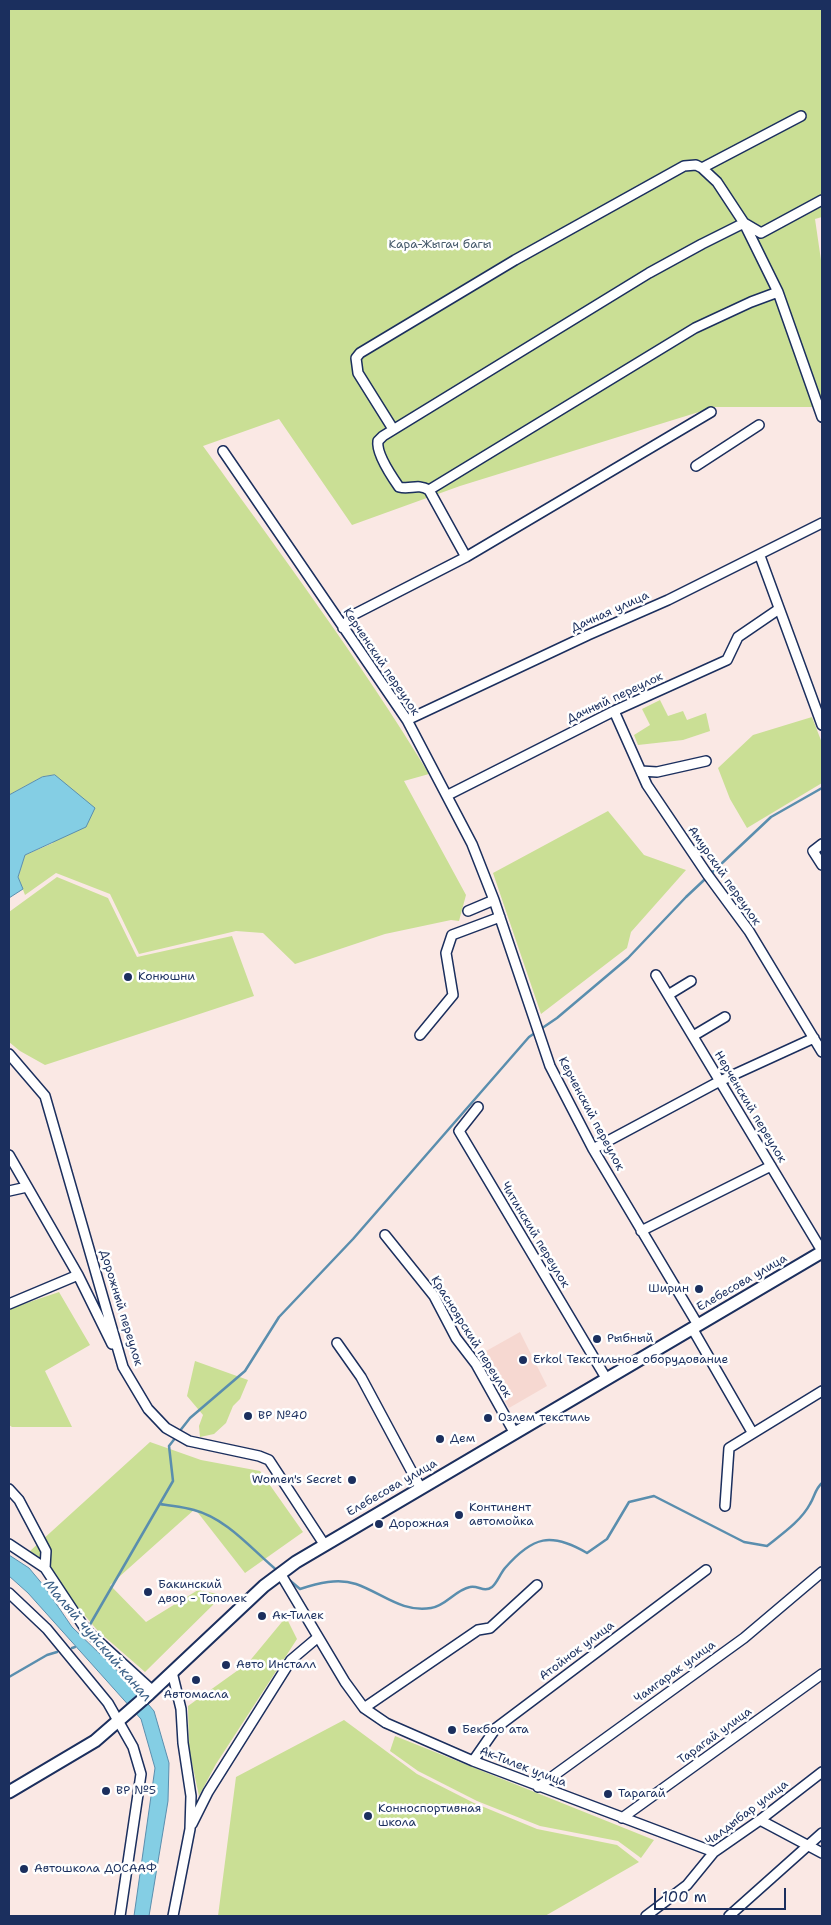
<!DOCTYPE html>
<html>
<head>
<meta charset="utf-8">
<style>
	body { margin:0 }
	#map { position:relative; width:831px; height:1925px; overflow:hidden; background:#fae8e4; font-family:"Shantell Sans",sans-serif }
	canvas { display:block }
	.frame { position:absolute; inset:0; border:10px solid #1b2f5e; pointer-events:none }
	.scale { position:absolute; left:654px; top:1888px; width:132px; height:22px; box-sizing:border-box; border:2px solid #1b2f5e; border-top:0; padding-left:6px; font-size:15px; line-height:18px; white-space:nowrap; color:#1b2f5e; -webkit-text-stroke:4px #fff; paint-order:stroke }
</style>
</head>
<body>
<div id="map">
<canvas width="831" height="1925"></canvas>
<div class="frame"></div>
<div class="scale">100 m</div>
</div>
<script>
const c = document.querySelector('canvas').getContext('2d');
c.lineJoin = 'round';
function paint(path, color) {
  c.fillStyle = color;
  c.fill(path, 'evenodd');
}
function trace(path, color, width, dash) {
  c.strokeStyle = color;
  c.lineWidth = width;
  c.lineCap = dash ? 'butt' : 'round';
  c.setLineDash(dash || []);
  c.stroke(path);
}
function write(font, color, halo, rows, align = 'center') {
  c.font = font + ' "Shantell Sans",sans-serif';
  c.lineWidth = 5;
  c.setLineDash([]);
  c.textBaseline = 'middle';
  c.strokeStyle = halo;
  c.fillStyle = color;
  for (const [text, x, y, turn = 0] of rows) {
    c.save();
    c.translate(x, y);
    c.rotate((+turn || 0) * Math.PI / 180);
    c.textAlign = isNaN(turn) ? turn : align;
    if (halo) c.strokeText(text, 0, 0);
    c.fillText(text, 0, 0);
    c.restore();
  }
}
paint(new Path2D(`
	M 520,1332 L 547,1386 L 509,1408 L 479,1355 Z`), '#f6d8d1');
paint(new Path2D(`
	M 9,9 L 822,9 L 822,217 L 815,219 L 822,267 L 822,407 L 715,407 L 460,486 L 352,525 L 279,419 L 203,446 C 280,553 360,660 429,774 L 404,781 L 466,895 L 459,921 L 451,920 L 385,934 L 295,964 L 263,933 L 236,931 L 139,954 L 110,894 L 56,873 L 25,895 L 18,877 L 25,855 L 53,843 L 55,775 L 42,777 L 9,795 Z
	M 660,700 L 668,716 L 683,711 L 687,720 L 706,713 L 710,731 L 683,740 L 638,745 L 634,735 L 650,725 L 642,709 Z
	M 812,717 L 822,743 L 822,783 L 747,828 L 730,799 L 718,768 L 753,735 Z
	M 608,811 L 644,855 L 686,870 L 631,932 L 627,948 L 541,1014 L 493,873 Z
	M 57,877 L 108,898 L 137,957 L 232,936 L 254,996 L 45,1065 L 20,1051 L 9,1042 L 9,912 Z
	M 59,1292 L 90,1345 L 45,1371 L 72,1427 L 12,1427 L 9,1425 L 9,1309 Z
	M 195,1361 L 248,1380 L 240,1399 L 233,1406 L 226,1423 L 214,1434 L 200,1437 L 199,1426 L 203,1415 L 187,1396 Z
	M 150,1442 L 201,1460 L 260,1471 L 303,1532 L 245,1573 L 195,1509 L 110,1585 L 146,1622 L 198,1590 L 223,1595 L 145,1672 L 98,1631 L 30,1551 Z
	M 286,1617 L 297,1639 L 216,1764 L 199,1796 L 189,1749 L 188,1706 L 248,1663 Z
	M 344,1720 L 417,1774 L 474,1803 L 537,1829 L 617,1845 L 639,1862 L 545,1916 L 218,1916 L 236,1777 Z
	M 395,1736 L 420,1746 L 654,1840 L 641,1858 L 618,1841 L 540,1826 L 477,1801 L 418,1771 L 390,1751 Z`), '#cadf95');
const water = new Path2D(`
	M 55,775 L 95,808 L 86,827 L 25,855 L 18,877 L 23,889 L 9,898 L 9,795 L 42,777 Z
	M 9,1555 L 29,1568 L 44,1586 L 72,1627 L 131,1684 L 154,1711 L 169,1763 L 168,1801 L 149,1916 L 134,1916 L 155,1768 L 141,1719 L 28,1593 L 9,1576 Z`);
paint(water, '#84cee4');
trace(water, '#5a8eae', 1);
trace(new Path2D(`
	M 179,1432 L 190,1418 L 245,1371 L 279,1317 L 353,1239 L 529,1037 L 557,1018 L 628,958 L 686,897 L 771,817 L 822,788
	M 160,1504 C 171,1506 183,1507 194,1510 C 228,1519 253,1551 279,1572
	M 287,1578 L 300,1589 C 318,1583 338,1578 356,1584 C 382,1593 402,1613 431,1608 C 446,1606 455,1590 470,1587 C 478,1585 484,1593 492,1587 C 497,1583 500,1574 505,1568 C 533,1536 551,1532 587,1553 L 607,1539 L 629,1502 L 654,1496 L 744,1542 L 767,1546 C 782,1534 801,1521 810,1504 C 815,1496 815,1489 822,1483
	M 88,1628 L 173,1481 L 169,1446 L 176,1437
	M 72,1648 L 75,1647
	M 9,1677 L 47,1655 L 57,1652`), '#5a8eae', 2.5);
const minor = new Path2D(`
	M 702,168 L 717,182 L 744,223 L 761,233 L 822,200
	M 393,429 L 358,373 L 356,358 L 360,353 L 515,260 L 684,166 L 696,165 L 702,168 L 801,116
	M 223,451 L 407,720 L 472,844 L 494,900
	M 696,466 L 759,425
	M 429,490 C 417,483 411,490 399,487 C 392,477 376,453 378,441 L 383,436 L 649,273 L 702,244 L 744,223 L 778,292
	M 760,556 L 822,725
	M 466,557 L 429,490 L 695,328 L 751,302 L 778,292 L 822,417
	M 343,628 L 351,616 L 466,557 L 711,412
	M 614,711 L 647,785 L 707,874 L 749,931 L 822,1052
	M 407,720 L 588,635 L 668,600 L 822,523
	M 641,771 L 657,772 L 706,761
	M 448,795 L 614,711 L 727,660 L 738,637 L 779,609
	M 822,844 L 813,851 L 822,865
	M 468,911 L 494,900 L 550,1066 L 593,1149 L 698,1325
	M 656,975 L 822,1251
	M 668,995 L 691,981
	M 420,1035 L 453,995 L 446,953 L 452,935 L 500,917
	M 693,1036 L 725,1017
	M 9,1054 L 45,1096 L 123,1367 L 148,1409 L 166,1428 L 189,1441 L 259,1456 L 269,1460 L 324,1544
	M 478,1107 L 459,1131 L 606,1378
	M 593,1149 L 720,1081 L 814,1038
	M 9,1155 L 78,1275 L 112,1344
	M 9,1191 L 27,1187
	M 641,1231 L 771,1166
	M 385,1235 L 434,1296 L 456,1338 L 476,1364 L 514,1432
	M 9,1304 L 78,1275
	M 692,1328 L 752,1432
	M 337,1343 L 361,1377 L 420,1487
	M 9,1489 L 19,1500 L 46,1551 L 45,1568
	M 725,1506 L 729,1448 L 822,1391
	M 9,1544 L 45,1568 L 86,1630 L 153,1691
	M 280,1573 L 345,1682 L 364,1708 L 386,1723 L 473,1761 L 714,1852
	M 9,1593 L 47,1629 L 108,1703 L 133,1747 L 141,1774 L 120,1916
	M 172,1672 L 181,1709 L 183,1743 L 191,1796 L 190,1829 L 173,1916
	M 364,1708 L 478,1630 L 490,1628 L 537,1585
	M 473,1761 L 496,1728 L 706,1570
	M 538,1787 L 744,1638 L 822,1572
	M 622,1818 L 822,1674
	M 760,1820 L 822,1853
	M 192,1824 L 208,1792 L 291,1660 L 317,1638
	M 646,1916 L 687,1885 L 714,1852 L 760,1820 L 822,1772
	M 729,1916 L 822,1833`);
const major = new Path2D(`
	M 9,1792 L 95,1741 L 149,1694 L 264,1586 L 296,1562 L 822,1252`);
trace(minor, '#1b2f5e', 12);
trace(major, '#1b2f5e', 15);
trace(minor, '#fff', 9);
trace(major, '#fff', 11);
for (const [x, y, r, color] of [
	[128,977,5,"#1b2f5e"],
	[699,1289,5,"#1b2f5e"],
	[597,1339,5,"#1b2f5e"],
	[523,1360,5,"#1b2f5e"],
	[248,1416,5,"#1b2f5e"],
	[488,1418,5,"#1b2f5e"],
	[440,1439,5,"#1b2f5e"],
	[352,1480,5,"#1b2f5e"],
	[459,1515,5,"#1b2f5e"],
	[379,1524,5,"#1b2f5e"],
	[148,1592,5,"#1b2f5e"],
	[262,1616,5,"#1b2f5e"],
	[226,1665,5,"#1b2f5e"],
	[196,1680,5,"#1b2f5e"],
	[452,1730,5,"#1b2f5e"],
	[106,1791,5,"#1b2f5e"],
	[608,1794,5,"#1b2f5e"],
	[368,1816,5,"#1b2f5e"],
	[24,1869,5,"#1b2f5e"]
]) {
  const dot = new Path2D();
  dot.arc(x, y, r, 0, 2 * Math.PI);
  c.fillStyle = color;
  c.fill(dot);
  trace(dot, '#fff', 2);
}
write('12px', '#475b6c', '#fff', [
	["Кара-Жыгач багы",440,245]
]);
write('12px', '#1b2f5e', '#fff', [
	["Дачная улица",610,612,-24],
	["Керченский переулок",381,662,56],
	["Дачный переулок",615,698,-25],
	["Амурский переулок",724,876,55],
	["Нерченский переулок",750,1107,59],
	["Керченский переулок",591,1114,62],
	["Читинский переулок",535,1235,59],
	["Елебесова улица",742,1283,-30],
	["Дорожный переулок",121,1308,73],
	["Красноярский переулок",471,1337,58],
	["Елебесова улица",392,1488,-30],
	["Атойнок улица",577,1651,-37],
	["Чамгарак улица",675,1672,-36],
	["Тарагай улица",715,1736,-36],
	["Ак-Тилек улица",523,1767,21],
	["Чалдыбар улица",747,1813,-37]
]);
write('12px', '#1b2f5e', '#fff', [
	["Конюшни",138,977],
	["Ширин",689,1289,"right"],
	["Рыбный",607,1339],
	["Erkol Текстильное оборудование",533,1360],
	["BP №40",258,1416],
	["Озлем текстиль",498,1418],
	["Дем",450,1439],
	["Women's Secret",342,1480,"right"],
	["Континент",469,1508],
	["автомойка",469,1522],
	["Дорожная",389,1524],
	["Бакинский",158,1585],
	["двор - Тополек",158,1599],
	["Ак-Тилек",272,1616],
	["Авто Инсталл",236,1665],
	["Автомасла",196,1695,"center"],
	["Бекбоо ата",462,1730],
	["BP №5",116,1791],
	["Тарагай",618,1794],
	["Конноспортивная",378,1809],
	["школа",378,1823],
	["Автошкола ДОСААФ",34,1869]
], 'left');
write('italic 14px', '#3a5f86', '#fff', [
	["Малый чуйский канал",97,1641,49]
]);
</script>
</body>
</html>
